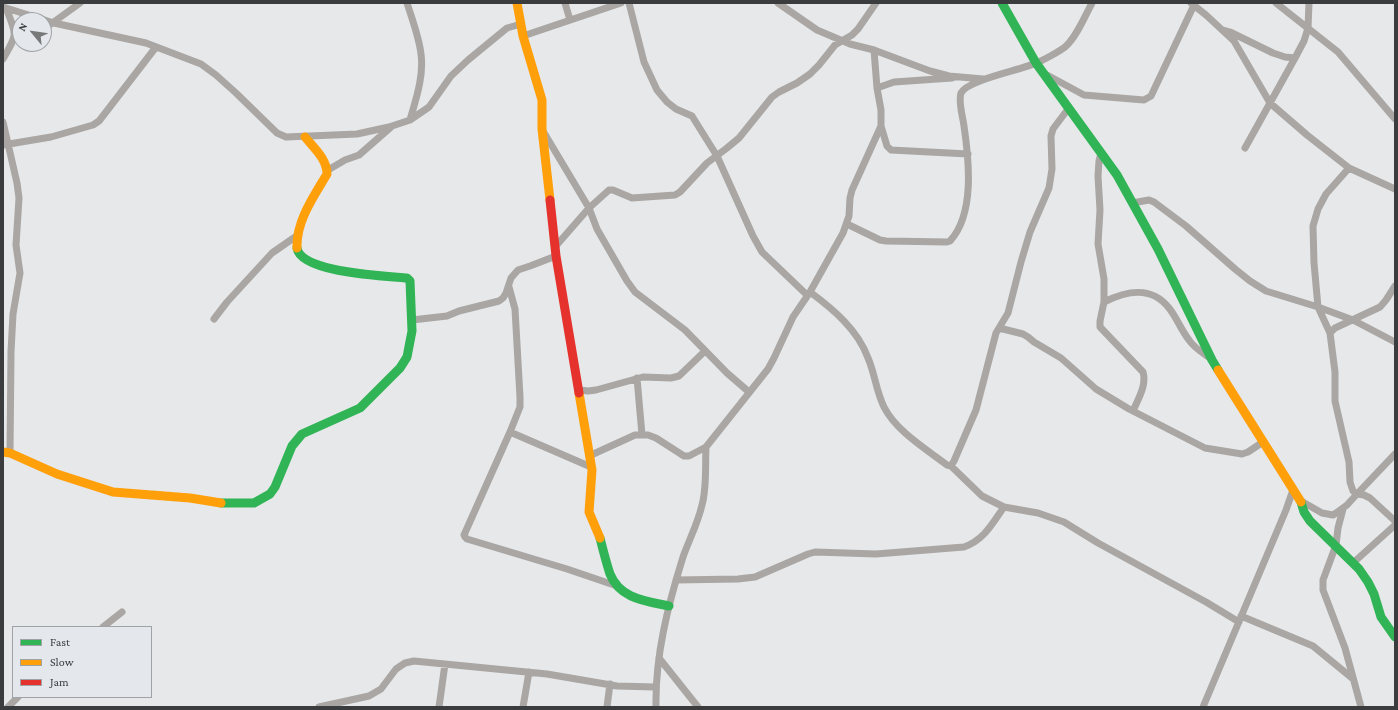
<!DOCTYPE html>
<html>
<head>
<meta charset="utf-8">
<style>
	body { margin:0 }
	#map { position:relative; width:1398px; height:710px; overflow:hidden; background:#e6e8ea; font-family:"Crimson Pro",serif }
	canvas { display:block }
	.frame { position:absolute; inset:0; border:4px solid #3b3c3e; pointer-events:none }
	.legend { position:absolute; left:12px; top:626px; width:140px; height:72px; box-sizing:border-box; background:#e4e7ec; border:1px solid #a0a3a6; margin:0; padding:5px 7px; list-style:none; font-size:12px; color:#3b3c3e }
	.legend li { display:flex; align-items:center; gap:8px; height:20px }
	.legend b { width:20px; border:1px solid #a0a3a6 }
	.north { position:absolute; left:12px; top:12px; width:40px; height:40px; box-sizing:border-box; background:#e4e7ec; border:1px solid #a0a3a6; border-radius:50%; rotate:299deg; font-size:11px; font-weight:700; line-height:16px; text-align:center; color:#3b3c3e }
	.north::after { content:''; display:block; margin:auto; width:14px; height:18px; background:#77787a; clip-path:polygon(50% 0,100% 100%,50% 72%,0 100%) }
</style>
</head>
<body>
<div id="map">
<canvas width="1398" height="710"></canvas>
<div class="frame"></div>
<ul class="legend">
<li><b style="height:5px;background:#30b455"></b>Fast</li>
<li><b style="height:5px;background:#ff9f0a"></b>Slow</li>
<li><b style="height:5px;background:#e5322d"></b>Jam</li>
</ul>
<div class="north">N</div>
</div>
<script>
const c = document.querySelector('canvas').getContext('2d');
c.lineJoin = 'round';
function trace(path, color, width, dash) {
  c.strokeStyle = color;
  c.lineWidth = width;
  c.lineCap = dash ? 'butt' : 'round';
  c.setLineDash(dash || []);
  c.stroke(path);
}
trace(new Path2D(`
	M 407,3 C 412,19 419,37 421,54 C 424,76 416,99 410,120
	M 565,3 L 570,20
	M 629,3 L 644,62 L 657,90 L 667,102 L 676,109 L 692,116 L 717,156 L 753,236 L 762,252 L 807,295
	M 778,3 L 817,30 L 850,44 L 874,50 L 930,71 L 949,76 L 983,79
	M 1191,3 L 1206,15 L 1234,41 L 1270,103 L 1307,135 L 1349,168 L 1395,189
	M 1276,3 L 1338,52 L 1395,119
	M 3,7 L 54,23 L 146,43 L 201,64 L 216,75 L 236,93 L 277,133 L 286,137 L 357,134 L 389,127 L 410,120 L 429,107 L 451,76 L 468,60 L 507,28 L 521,24
	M 44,29 L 80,3
	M 1223,30 L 1230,32 L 1273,53 L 1285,57 L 1295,58 L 1304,41 L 1308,28 L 1309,3
	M 523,36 L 621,3
	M 3,59 C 18,33 17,36 6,8
	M 1047,75 L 1084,95 L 1144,100 L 1151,96 L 1194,5
	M 877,88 L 894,82 L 952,78
	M 3,122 L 17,183 L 19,198 L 16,245 L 20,273 L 13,314 L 11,352 L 10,453
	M 881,126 L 887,146 L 891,150 L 968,154
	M 543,131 L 589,208 L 597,229 L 627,281 L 635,292 L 685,330 L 727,373 L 749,392
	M 3,145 L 51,137 L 93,125 L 99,121 L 106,112 L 156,47
	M 1245,148 L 1295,58
	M 1101,153 L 1099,161 L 1098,176 L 1100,210 L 1098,244 L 1104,279 L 1104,302 L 1100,321 L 1100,327 L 1143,372 C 1147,385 1138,399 1133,411
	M 1349,168 L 1326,194 L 1318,209 L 1313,226 L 1314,263 L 1318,307 L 1330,333 L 1335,372 L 1335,401 L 1349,462 L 1350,482 L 1353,491 L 1357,494 L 1364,495 L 1370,498 L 1395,521
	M 328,170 L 345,160 L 359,155 L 391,127
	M 1132,203 L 1149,200 L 1154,202 L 1186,226 L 1235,269 L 1250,281 L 1266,291 L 1318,307 L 1353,320 L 1395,342
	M 847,224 L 880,240 L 886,241 L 947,242 L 950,241 C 975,214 969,160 964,126 C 963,118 958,101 961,93 C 967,80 1021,70 1036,63 C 1042,61 1060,51 1065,47 C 1076,38 1085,16 1092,3
	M 555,247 L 589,208 L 609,190 L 613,190 L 632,198 L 675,195 L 680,192 L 707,163 L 727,148 L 739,138 L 772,97 L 779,92 L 797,83 L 810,74 L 819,65 L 835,45 L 852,35 L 858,29 L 876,3
	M 509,287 L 515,309 L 520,397 L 520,407 L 510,432 L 464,535 L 465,537 L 467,539 L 567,569 L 617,586
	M 810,292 C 833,309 858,330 868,358 C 875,374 876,391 884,407 C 896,431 926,449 947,465 L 951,466 L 954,461 L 976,410 L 996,333 L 1008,313 L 1021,262 L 1030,232 L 1049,188 L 1052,169 L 1051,136 L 1053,129 L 1068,109
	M 1104,302 C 1126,291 1151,285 1169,308 C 1177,318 1181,330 1189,340 C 1194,348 1203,353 1210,358
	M 214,319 L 227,302 L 272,253 L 298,235
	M 412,320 L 447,316 L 459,311 L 499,301 L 503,298 L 506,293 L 511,278 L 518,270 L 530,266 L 556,256
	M 999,328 L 1023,334 L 1028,337 L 1034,342 L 1061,358 L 1096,389 L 1129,409 L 1205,448 L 1242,454 L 1248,452 L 1263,442
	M 1330,333 L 1335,328 L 1380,307 L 1386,300 L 1395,286
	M 637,378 L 642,435
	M 579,390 L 588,391 L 596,390 L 643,377 L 671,378 L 679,376 L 705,351
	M 510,432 L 591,467
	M 589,456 L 635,435 L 648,435 L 656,438 L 684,456 L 689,456 L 706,447 L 768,369 L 774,358 L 793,317 L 810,292 L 843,233 L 849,216 L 850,198 L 852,190 L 881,126 L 881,110 L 877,88 L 874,50
	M 951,466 L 982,496 L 1004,507 L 1038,513 L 1064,522 L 1098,543 L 1206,602 L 1239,622
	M 1301,501 L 1322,513 L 1333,515 L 1336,513 L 1347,505 L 1357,494 L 1395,454
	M 1343,509 L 1338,528 L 1336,545 L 1323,580 L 1323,590 L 1345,648 L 1361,707
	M 1353,563 L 1395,525
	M 676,580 L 738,579 L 755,577 L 808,554 L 815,552 L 876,554 L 964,547 C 984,540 992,524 1004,507
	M 1241,616 L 1313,646 L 1352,678
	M 103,627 L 122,612
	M 659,658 L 698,707
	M 8,707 L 18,697
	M 319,707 L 369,696 L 381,689 L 396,669 L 405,663 L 414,661 L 547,674 L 617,686 L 655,687
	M 439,707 L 445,664
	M 523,707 L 529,672
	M 607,707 L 610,684
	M 656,707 C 655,656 668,605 683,557 C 689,540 698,523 702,505 C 707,487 705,467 706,447
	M 1203,707 L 1286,510 L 1293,490`), '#aaa6a3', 7);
trace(new Path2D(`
	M 1002,3 L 1036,63 L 1117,175 L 1158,249 L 1212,360 L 1218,370
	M 1301,502 L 1304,512 L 1310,521 L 1359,569 L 1368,582 L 1374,594 L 1381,617 L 1395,637
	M 221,503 L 254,503 L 270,494 L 275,487 L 292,446 L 302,434 L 360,408 L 400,368 L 407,357 L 412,331 L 410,281 L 407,278 C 386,276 301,273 297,248
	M 600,538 C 603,550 606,562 610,574 C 620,599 646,601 669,606`), '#30b455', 9);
trace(new Path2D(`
	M 517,3 L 523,36 L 542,100 L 542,129 L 550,200
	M 297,248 C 296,221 314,196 327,174 C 327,159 314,148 305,137
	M 1218,370 L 1301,502
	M 579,393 L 592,470 L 589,512 L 600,538
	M 3,452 L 10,453 L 57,474 L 113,492 L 190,498 L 221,503`), '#ff9f0a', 9);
trace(new Path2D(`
	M 550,200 L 556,256 L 579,393`), '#e5322d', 9);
</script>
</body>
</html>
